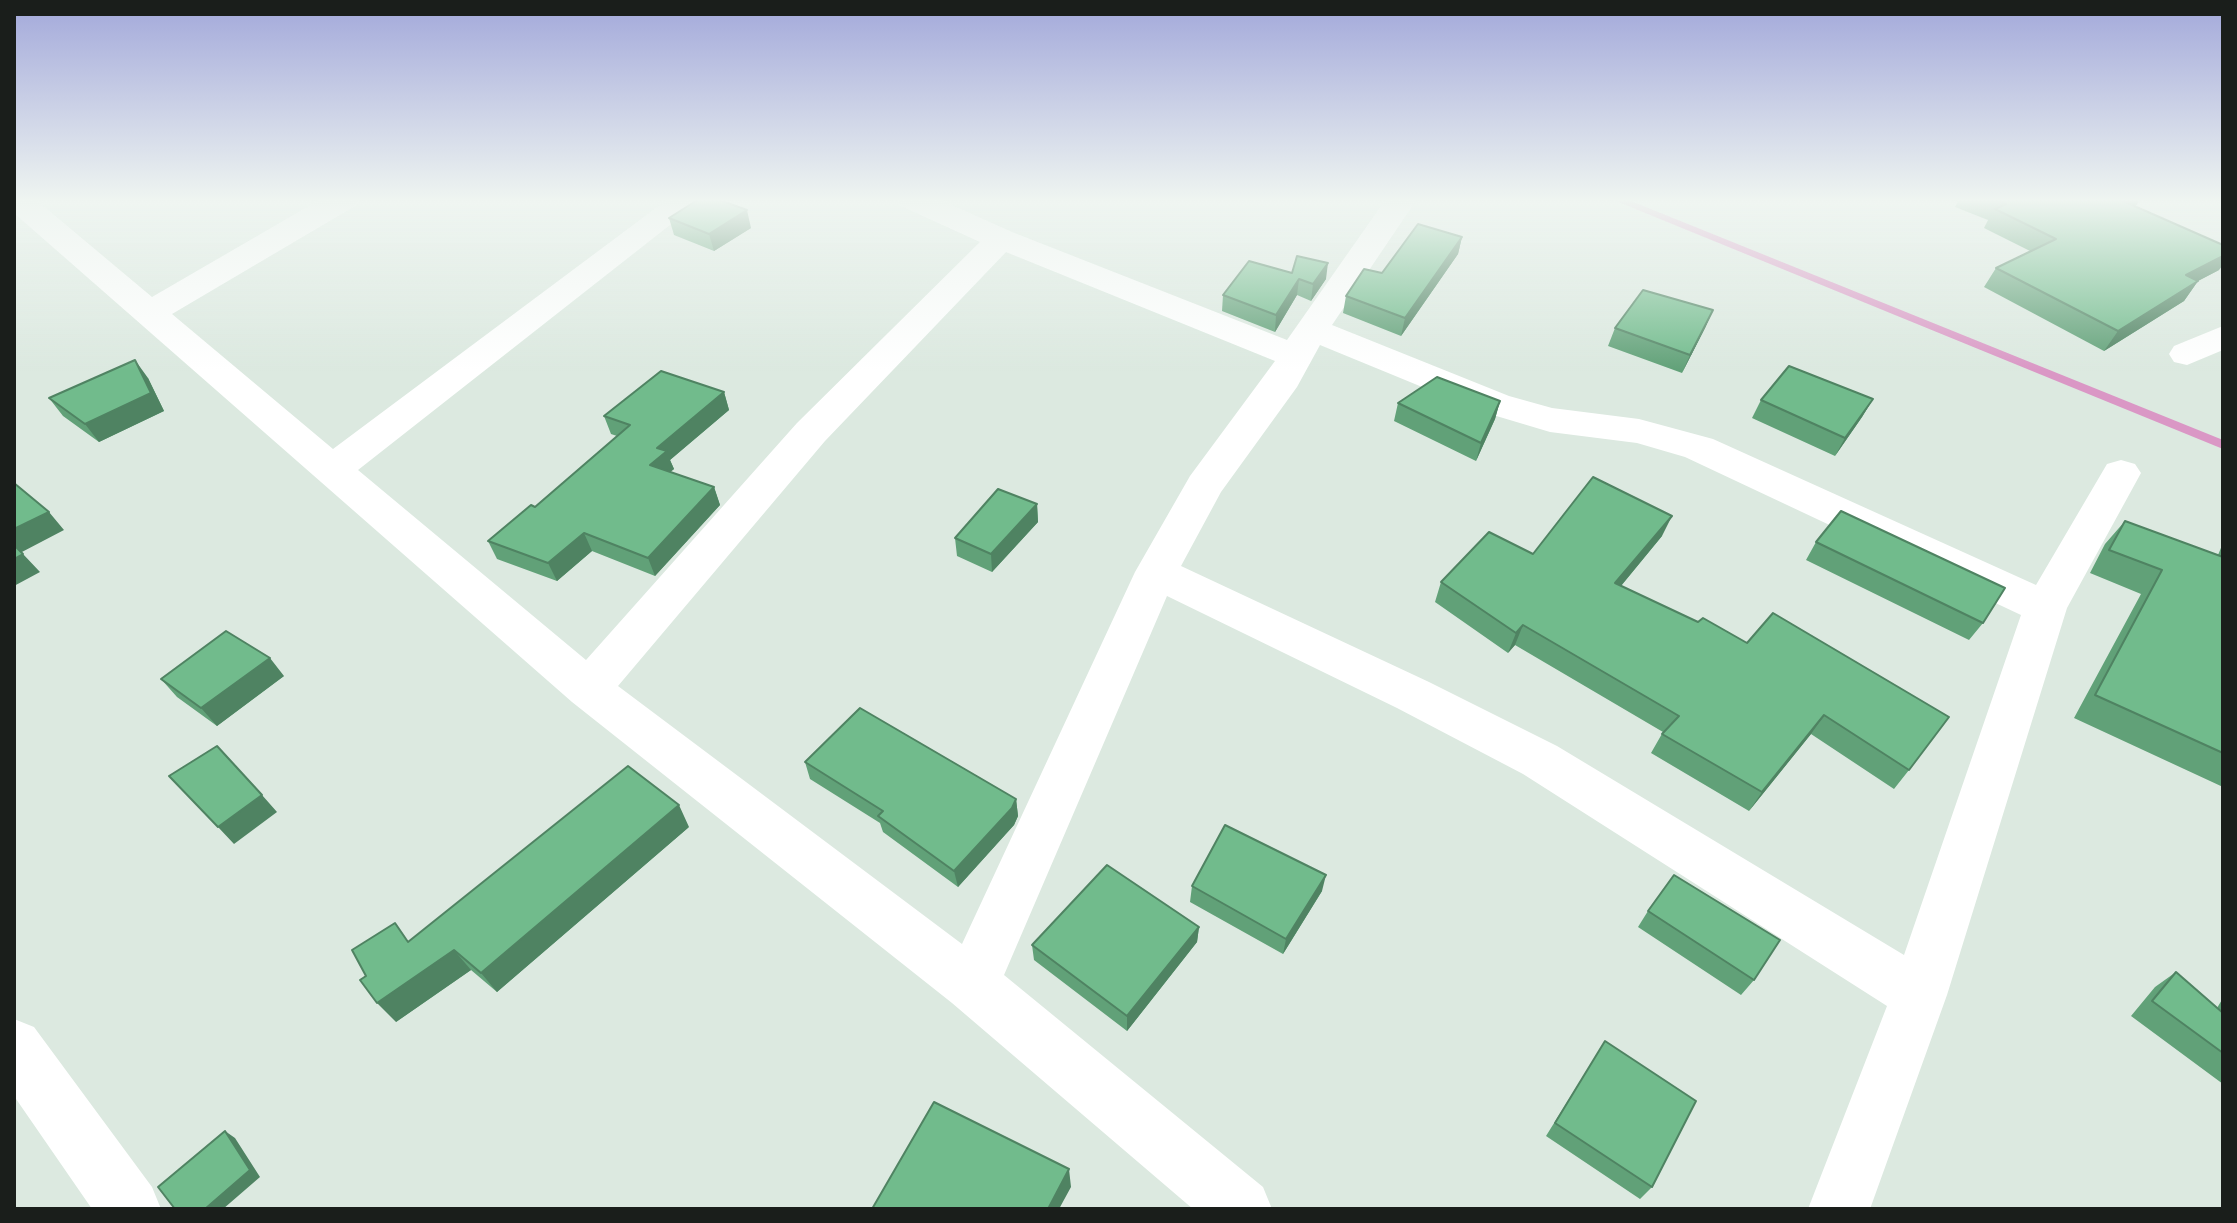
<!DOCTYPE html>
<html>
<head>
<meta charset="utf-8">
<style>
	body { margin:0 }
	#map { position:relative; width:2237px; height:1223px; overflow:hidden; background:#dce9e0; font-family:Manrope,sans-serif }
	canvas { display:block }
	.frame { position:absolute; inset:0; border:16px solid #1a1e1b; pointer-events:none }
</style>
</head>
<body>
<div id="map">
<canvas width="2237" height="1223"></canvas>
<div class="frame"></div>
</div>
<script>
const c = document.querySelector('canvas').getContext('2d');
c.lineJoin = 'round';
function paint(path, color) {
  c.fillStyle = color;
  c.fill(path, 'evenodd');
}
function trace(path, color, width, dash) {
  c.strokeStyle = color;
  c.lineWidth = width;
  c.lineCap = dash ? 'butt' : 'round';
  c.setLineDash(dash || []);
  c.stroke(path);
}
paint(new Path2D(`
	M 1611,199 L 1626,199 L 2223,440 L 2223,449 Z`), '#da97c5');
paint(new Path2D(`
	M 14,199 L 35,199 L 152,297 L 321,199 L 359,199 L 355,206 L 172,314 L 333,449 L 668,199 L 703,199 L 358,470 L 586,660 L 797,423 L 980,242 L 901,206 L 897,199 L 938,199 L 1012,232 L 1287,340 L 1386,199 L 1417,199 L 1332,325 L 1509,396 L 1552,408 L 1639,419 L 1713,439 L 2036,585 L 2107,464 L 2121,460 L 2135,464 L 2141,473 L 2067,608 L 1947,995 L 1870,1209 L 1808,1209 L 1887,1006 L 1523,774 L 1397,708 L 1167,596 L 1004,975 L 1263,1187 L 1272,1209 L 1193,1209 L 952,1003 L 572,702 L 14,213 ZM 1006,252 L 1275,361 L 1190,476 L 1135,572 L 962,944 L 618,686 L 825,441 ZM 1320,345 L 1483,412 L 1550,432 L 1637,443 L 1685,457 L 2021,615 L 1904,955 L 1557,746 L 1429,682 L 1181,566 L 1221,492 L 1297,387 Z
	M 2223,326 L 2223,350 L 2187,365 L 2174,362 L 2169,354 L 2174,346 Z
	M 14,1019 L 34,1027 L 152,1187 L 161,1209 L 92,1209 L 14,1096 Z`), '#fff');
paint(new Path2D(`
	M 1959,199 L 2140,199 L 2135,207 L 2219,270 L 2198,281 L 2184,301 L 2104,351 L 1984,287 L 1996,268 L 2030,251 L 1984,228 L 1988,220 L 1955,207 Z
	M 669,218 L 751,228 L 714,251 L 674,235 Z
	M 1462,237 L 1458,254 L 1401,336 L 1343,313 L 1346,296 L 1382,273 Z
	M 1292,273 L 1326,279 L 1311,301 L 1297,295 L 1275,332 L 1222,311 L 1223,295 Z
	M 1713,310 L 1705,328 L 1682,373 L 1608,346 L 1615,328 Z
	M 148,378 L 164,411 L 99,442 L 63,416 L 49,398 Z
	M 724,392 L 729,410 L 670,460 L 674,469 L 670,472 L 714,487 L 720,505 L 655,576 L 592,551 L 557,581 L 497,559 L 488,541 L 535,507 L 617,436 L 611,434 L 604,416 Z
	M 1873,399 L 1862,417 L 1835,456 L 1752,418 L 1761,400 Z
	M 1500,401 L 1495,419 L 1476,461 L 1394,421 L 1398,403 Z
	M 1037,504 L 1038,522 L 992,572 L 957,556 L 955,538 Z
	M 2125,521 L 2218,555 L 2223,543 L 2223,787 L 2074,718 L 2141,594 L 2090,573 L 2105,544 Z
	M 1662,536 L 1621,586 L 1698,622 L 1909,770 L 1894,789 L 1811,734 L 1749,811 L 1651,753 L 1663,732 L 1515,645 L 1508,653 L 1435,602 L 1441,582 L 1533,554 Z
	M 1816,542 L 1983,623 L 1969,640 L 1806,560 Z
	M 284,676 L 217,726 L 177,697 L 161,679 Z
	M 805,762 L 1016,799 L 1018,816 L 1014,825 L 958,887 L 883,832 L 880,823 L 810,779 Z
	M 689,827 L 497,992 L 471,970 L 396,1022 L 410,940 Z
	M 1192,886 L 1322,891 L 1283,954 L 1190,902 Z
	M 1648,911 L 1754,980 L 1741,995 L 1638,927 Z
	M 1199,927 L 1197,942 L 1127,1031 L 1034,960 L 1032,945 Z
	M 2176,972 L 2217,1008 L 2223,998 L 2223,1084 L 2131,1016 L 2155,987 Z
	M 1605,1041 L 1652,1187 L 1640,1199 L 1546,1136 Z`), '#61a178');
paint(new Path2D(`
	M 2127,199 L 2140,199 L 2133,210 L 2123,201 Z
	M 747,210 L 751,228 L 714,251 L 709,234 Z
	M 1462,237 L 1458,254 L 1401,336 L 1405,318 Z
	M 2223,256 L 2223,265 L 2219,270 L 2171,295 L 2186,275 Z
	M 1328,263 L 1326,279 L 1311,301 L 1313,284 Z
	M 1299,279 L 1297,295 L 1275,332 L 1276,315 Z
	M 2198,281 L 2184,301 L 2104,351 L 2118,331 Z
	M 1713,310 L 1705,328 L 1682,373 L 1690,355 Z
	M 135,360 L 148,378 L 164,411 L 99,442 L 85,424 Z
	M 724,392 L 729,410 L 670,460 L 674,469 L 657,483 L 650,465 L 657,448 Z
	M 1873,399 L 1862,417 L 1835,456 L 1845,438 Z
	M 1500,401 L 1495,419 L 1476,461 L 1481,443 Z
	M 714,487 L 720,505 L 655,576 L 648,558 Z
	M 1037,504 L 1038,522 L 992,572 L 991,554 Z
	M 49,512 L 64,530 L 20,553 L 14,546 L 14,529 Z
	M 1672,516 L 1662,536 L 1606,604 L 1615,583 Z
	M 584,533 L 592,551 L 557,581 L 548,563 Z
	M 23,554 L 40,572 L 14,586 L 14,559 Z
	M 1523,625 L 1515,645 L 1508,653 L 1516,633 Z
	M 270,658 L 284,676 L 217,726 L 201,708 Z
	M 1824,715 L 1811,734 L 1749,811 L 1762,792 Z
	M 262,795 L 277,812 L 234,844 L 218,827 Z
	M 1016,799 L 1018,816 L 1014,825 L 958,887 L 954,871 Z
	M 679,805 L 689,827 L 497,992 L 481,973 Z
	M 1326,875 L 1322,891 L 1283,954 L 1286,939 Z
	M 1199,927 L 1197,942 L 1127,1031 L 1127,1016 Z
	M 454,950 L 471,970 L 396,1022 L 377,1003 Z
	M 225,1131 L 235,1138 L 260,1177 L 223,1209 L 205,1209 Z
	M 1069,1169 L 1071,1187 L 1059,1209 L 1048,1209 Z`), '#4f8362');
const building = new Path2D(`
	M 699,199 L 717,199 L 747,210 L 709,234 L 669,218 Z
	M 1995,199 L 2127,199 L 2123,201 L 2223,245 L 2223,256 L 2186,275 L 2198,281 L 2118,331 L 1996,268 L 2056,239 L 1995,209 L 2006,204 Z
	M 1418,224 L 1462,237 L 1405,318 L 1346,296 L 1364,269 L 1382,273 Z
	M 1297,256 L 1328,263 L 1313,284 L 1299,279 L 1276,315 L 1223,295 L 1249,261 L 1292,273 Z
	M 1643,290 L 1713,310 L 1690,355 L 1615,328 Z
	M 135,360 L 151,393 L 85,424 L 49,398 Z
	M 1789,366 L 1873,399 L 1845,438 L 1761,400 Z
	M 661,371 L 724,392 L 657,448 L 667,451 L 650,465 L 714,487 L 648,558 L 584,533 L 548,563 L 488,541 L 531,505 L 535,507 L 630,425 L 604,416 Z
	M 1437,377 L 1500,401 L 1481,443 L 1398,403 Z
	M 1593,477 L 1672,516 L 1615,583 L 1698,622 L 1703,618 L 1747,643 L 1773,613 L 1949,717 L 1909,770 L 1824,715 L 1762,792 L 1662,734 L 1679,716 L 1523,625 L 1516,633 L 1441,582 L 1489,532 L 1533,554 Z
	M 14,483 L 49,512 L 14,529 Z
	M 998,489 L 1037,504 L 991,554 L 955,538 Z
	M 1841,511 L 2005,588 L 1983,623 L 1816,542 Z
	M 2125,521 L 2223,557 L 2223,753 L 2095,695 L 2162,570 L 2109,550 Z
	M 14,545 L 23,554 L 14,559 Z
	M 226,631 L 270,658 L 201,708 L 161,679 Z
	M 860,708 L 1016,799 L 1012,808 L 954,871 L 878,816 L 883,811 L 805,762 Z
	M 217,746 L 262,795 L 218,827 L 169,776 Z
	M 628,766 L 679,805 L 481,973 L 454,950 L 377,1003 L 360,980 L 366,976 L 352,950 L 395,923 L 408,942 Z
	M 1225,825 L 1326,875 L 1286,939 L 1192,886 Z
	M 1107,865 L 1199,927 L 1127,1016 L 1032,945 Z
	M 1674,875 L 1780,940 L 1754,980 L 1648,911 Z
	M 2176,972 L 2223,1013 L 2223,1053 L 2152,1001 Z
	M 1605,1041 L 1696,1101 L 1652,1187 L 1555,1123 Z
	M 934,1102 L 1069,1169 L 1048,1209 L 872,1209 Z
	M 225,1131 L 250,1170 L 205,1209 L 175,1209 L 158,1187 Z`);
paint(building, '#71bb8c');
trace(building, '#4f8362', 2);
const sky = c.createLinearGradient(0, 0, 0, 371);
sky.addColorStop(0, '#a2a8da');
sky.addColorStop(0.54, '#eff5f1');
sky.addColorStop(1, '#eff5f100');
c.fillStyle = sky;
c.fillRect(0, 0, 2237, 371);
</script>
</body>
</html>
